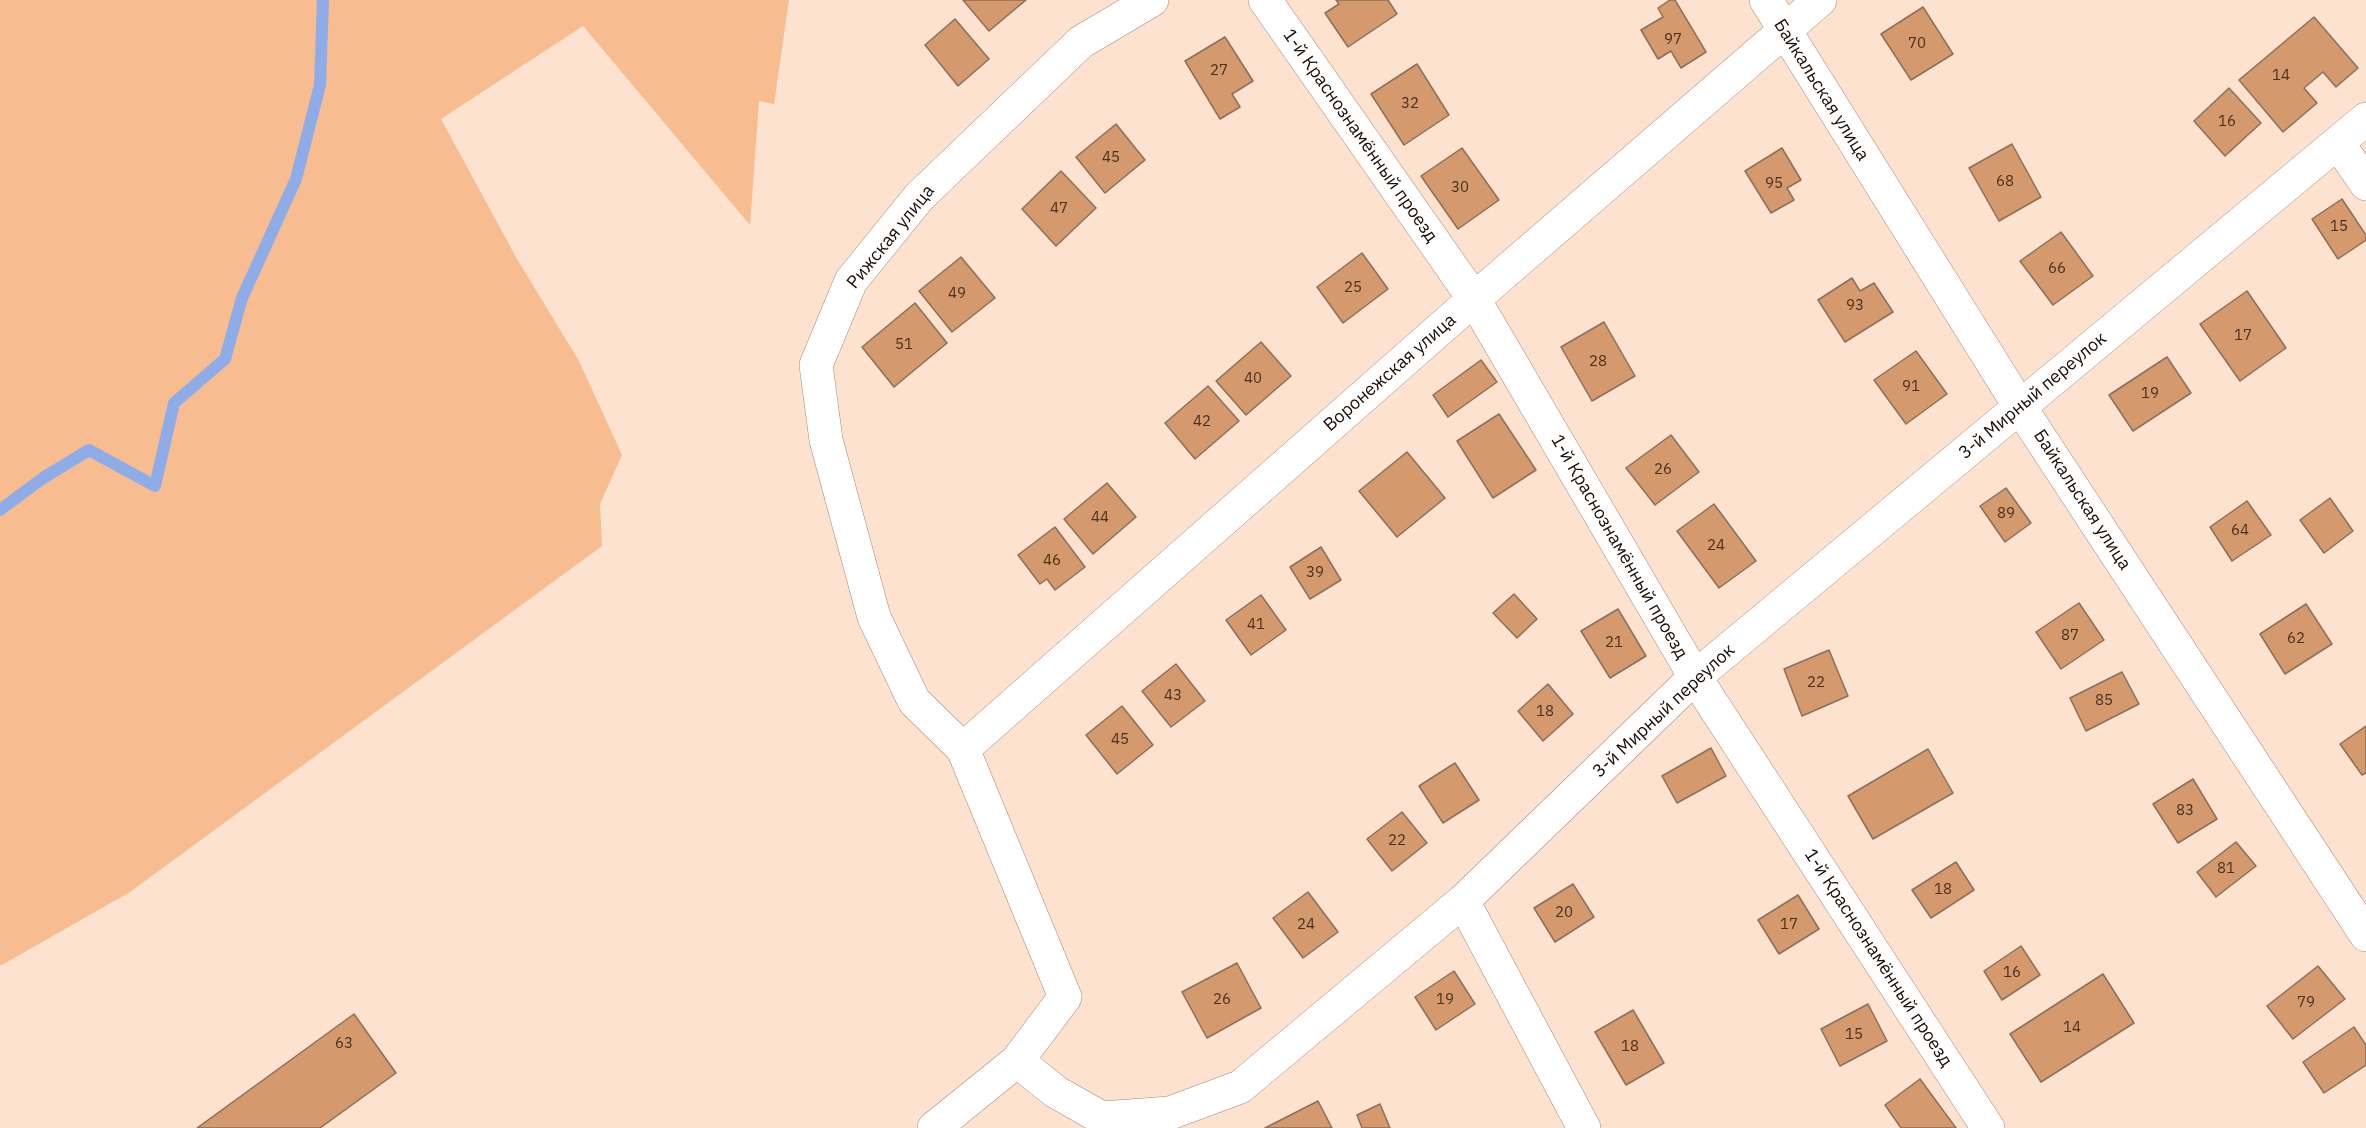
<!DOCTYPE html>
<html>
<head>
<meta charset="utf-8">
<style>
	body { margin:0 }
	canvas { display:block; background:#fde2cf }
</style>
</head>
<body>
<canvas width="2366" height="1128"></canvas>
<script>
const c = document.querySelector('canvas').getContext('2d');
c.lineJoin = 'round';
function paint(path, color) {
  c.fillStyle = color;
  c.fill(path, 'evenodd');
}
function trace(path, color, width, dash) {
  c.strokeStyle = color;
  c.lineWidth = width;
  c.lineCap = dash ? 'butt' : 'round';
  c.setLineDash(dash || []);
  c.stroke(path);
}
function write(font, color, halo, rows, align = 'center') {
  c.font = font + ' "IBM Plex Sans",sans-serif';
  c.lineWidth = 4.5;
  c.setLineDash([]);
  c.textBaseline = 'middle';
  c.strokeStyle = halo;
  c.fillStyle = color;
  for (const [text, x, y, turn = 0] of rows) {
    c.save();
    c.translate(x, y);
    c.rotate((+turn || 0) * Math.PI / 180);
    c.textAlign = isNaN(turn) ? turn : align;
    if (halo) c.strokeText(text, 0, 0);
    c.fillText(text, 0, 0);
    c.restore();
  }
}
paint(new Path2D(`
	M 0,0 L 789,0 L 774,104 L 759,101 L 750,225 L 583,26 L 441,119 L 517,259 L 579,361 L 622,455 L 600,504 L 602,546 L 130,892 L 0,966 Z`), '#f7bc8f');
trace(new Path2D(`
	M 0,510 L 43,478 L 89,450 L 155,486 L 174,403 L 225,359 L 242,298 L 296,179 L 320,85 L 323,0`), '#8dace8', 12);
const building = new Path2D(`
	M 963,0 L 1026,0 L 989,31 Z
	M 1336,0 L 1388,0 L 1397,14 L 1348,47 L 1325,13 L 1339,4 Z
	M 1670,0 L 1675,0 L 1706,52 L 1681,68 L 1671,51 L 1658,59 L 1641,30 L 1663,17 L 1658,8 Z
	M 1923,7 L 1953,54 L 1911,80 L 1881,34 Z
	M 2314,17 L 2358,68 L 2336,87 L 2323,72 L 2304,88 L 2317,103 L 2283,132 L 2239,80 Z
	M 955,19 L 989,59 L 958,86 L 925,45 Z
	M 1225,37 L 1253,81 L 1232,94 L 1240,107 L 1220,119 L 1185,61 Z
	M 1417,64 L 1449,115 L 1404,145 L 1371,94 Z
	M 2229,88 L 2261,123 L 2225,156 L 2194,121 Z
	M 1116,124 L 1145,160 L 1105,193 L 1076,157 Z
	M 2012,144 L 2041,197 L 1999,221 L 1969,168 Z
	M 1462,148 L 1499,200 L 1458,229 L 1421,176 Z
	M 1782,148 L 1801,180 L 1787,188 L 1794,200 L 1771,213 L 1745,171 Z
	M 1061,171 L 1096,208 L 1056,246 L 1022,209 Z
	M 2342,199 L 2366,235 L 2366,240 L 2338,259 L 2312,219 Z
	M 2061,232 L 2093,276 L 2053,305 L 2020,261 Z
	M 1362,253 L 1388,289 L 1343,323 L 1317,287 Z
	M 961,257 L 995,298 L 952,332 L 919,291 Z
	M 1852,278 L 1860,291 L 1874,283 L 1893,312 L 1845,342 L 1818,300 Z
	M 2247,291 L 2286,348 L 2240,381 L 2200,324 Z
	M 915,303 L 947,343 L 894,387 L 862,347 Z
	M 1604,322 L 1635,376 L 1592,401 L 1561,347 Z
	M 1261,342 L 1291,376 L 1246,415 L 1216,381 Z
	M 1916,351 L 1947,394 L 1906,424 L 1874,380 Z
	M 2167,357 L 2191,393 L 2133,431 L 2109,395 Z
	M 1481,360 L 1497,382 L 1448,417 L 1433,395 Z
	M 1208,386 L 1239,421 L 1195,459 L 1165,423 Z
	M 1499,414 L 1536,470 L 1493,498 L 1457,441 Z
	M 1671,435 L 1699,472 L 1655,505 L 1626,468 Z
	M 1407,452 L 1445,498 L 1397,537 L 1359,491 Z
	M 1107,483 L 1136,517 L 1093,554 L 1064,519 Z
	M 2006,488 L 2031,523 L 2005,542 L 1980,506 Z
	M 2330,498 L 2353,531 L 2324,553 L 2300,520 Z
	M 2247,501 L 2271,535 L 2232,561 L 2210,527 Z
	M 1714,504 L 1756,561 L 1719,588 L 1677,531 Z
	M 1055,527 L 1085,567 L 1055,590 L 1047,579 L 1040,584 L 1018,555 Z
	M 1321,547 L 1341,580 L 1310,599 L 1290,567 Z
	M 1514,594 L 1537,619 L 1517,638 L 1493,613 Z
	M 1261,595 L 1286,630 L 1251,655 L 1226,620 Z
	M 2079,603 L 2104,640 L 2061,669 L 2036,632 Z
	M 2306,604 L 2332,644 L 2285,674 L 2260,634 Z
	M 1618,609 L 1646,656 L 1610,678 L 1581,631 Z
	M 1829,650 L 1848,696 L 1802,716 L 1784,669 Z
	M 1176,664 L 1205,701 L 1171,727 L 1142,691 Z
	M 2122,672 L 2139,704 L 2086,731 L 2070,698 Z
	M 1548,684 L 1573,714 L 1543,741 L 1518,711 Z
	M 1122,706 L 1153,745 L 1117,774 L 1086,735 Z
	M 2366,726 L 2366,773 L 2362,775 L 2340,744 Z
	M 1711,748 L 1726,776 L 1677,803 L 1662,776 Z
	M 1928,749 L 1953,793 L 1873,839 L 1848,796 Z
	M 1455,763 L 1479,800 L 1443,823 L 1419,786 Z
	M 2193,779 L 2217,819 L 2178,843 L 2153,804 Z
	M 1402,812 L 1427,843 L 1392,871 L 1367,839 Z
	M 2236,842 L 2256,866 L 2216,897 L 2197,872 Z
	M 1956,862 L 1974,890 L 1931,918 L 1912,890 Z
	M 1573,884 L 1594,917 L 1555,942 L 1534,908 Z
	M 1308,892 L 1338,932 L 1303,958 L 1273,918 Z
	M 1798,895 L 1819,929 L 1779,954 L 1758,920 Z
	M 2021,946 L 2040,975 L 2002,1000 L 1984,971 Z
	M 1237,963 L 1261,1008 L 1207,1038 L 1182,992 Z
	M 2318,966 L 2345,999 L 2293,1039 L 2267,1006 Z
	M 1454,971 L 1475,1004 L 1436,1030 L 1415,997 Z
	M 2103,974 L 2134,1023 L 2041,1082 L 2010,1034 Z
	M 1868,1004 L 1887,1041 L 1840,1066 L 1821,1029 Z
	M 1633,1010 L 1664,1063 L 1626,1085 L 1595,1032 Z
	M 354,1014 L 396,1073 L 320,1128 L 197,1128 Z
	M 2354,1027 L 2366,1045 L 2366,1065 L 2324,1093 L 2303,1062 Z
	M 1920,1079 L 1956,1128 L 1901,1128 L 1885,1105 Z
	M 1318,1101 L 1332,1128 L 1265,1128 Z
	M 1380,1104 L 1390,1128 L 1362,1128 L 1357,1115 Z`);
paint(building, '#d4996c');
trace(building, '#8d6f5a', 1.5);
const minor = new Path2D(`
	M 1265,0 L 1474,299 L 1695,677 L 1988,1128
	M 1766,0 L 2020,407 L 2366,935
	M 2338,143 L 2366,184
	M 963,749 L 1474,299 L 1820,0
	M 1463,901 L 1584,1128
	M 1017,1061 L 1065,997 L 963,749 L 914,701 L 874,617 L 826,440 L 816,365 L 851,281 L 919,197 L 1081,42 L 1152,0
	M 934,1128 L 1017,1061 L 1056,1092 L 1102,1118 L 1170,1113 L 1240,1087 L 1463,901 L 1695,677 L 2366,119`);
trace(minor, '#a78973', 34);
trace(minor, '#fff', 33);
write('15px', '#483120', null, [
	["97",1673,40],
	["70",1917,44],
	["27",1219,71],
	["14",2281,76],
	["32",1410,104],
	["16",2227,122],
	["45",1111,158],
	["68",2005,182],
	["95",1774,184],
	["30",1460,188],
	["47",1059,209],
	["15",2339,227],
	["66",2057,269],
	["25",1353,288],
	["49",957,294],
	["93",1855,306],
	["17",2243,336],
	["51",904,345],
	["28",1598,362],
	["40",1253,379],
	["91",1911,387],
	["19",2150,394],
	["42",1202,422],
	["26",1663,470],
	["89",2006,514],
	["44",1100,518],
	["64",2240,531],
	["24",1716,546],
	["46",1052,561],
	["39",1315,573],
	["41",1256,625],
	["87",2070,636],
	["62",2296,639],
	["21",1614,643],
	["22",1816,683],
	["43",1173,696],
	["85",2104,701],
	["18",1545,712],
	["45",1120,740],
	["83",2185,811],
	["22",1397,841],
	["81",2226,869],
	["18",1943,890],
	["20",1564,913],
	["24",1306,925],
	["17",1789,925],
	["16",2012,973],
	["26",1222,1000],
	["19",1445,1000],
	["79",2306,1003],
	["14",2072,1028],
	["15",1854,1035],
	["63",344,1044],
	["18",1630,1047]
]);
write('18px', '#190e06', '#fff', [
	["Байкальская улица",1821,90,58],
	["1-й Краснознамённый проезд",1360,136,55],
	["Рижская улица",891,237,-51],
	["Воронежская улица",1390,373,-41],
	["3-й Мирный переулок",2033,396,-40],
	["Байкальская улица",2082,500,57],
	["1-й Краснознамённый проезд",1619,547,60],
	["3-й Мирный переулок",1664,711,-43],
	["1-й Краснознамённый проезд",1878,958,57]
]);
</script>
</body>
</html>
